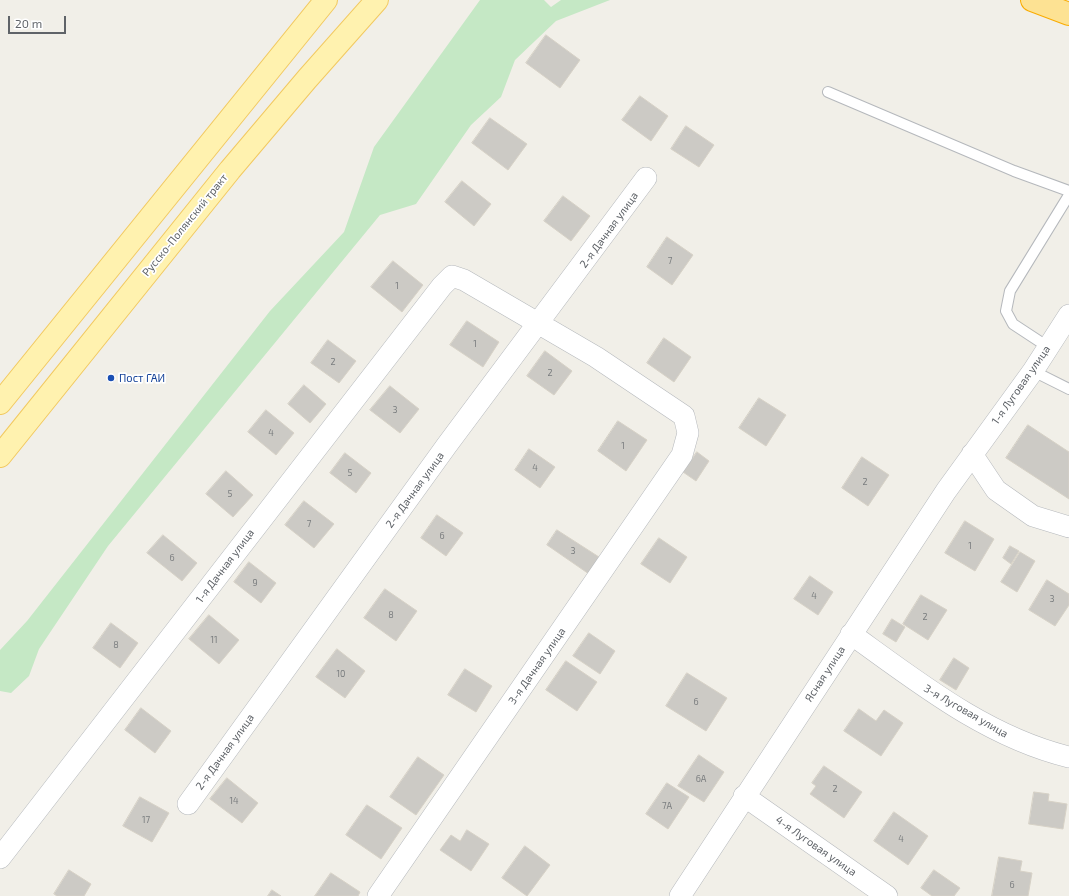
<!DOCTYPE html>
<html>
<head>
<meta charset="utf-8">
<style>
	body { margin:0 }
	#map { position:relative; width:1069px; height:896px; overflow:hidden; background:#f1efe8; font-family:"Exo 2",sans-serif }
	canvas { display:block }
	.scale { position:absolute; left:8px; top:16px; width:58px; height:18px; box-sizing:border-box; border:2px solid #5f6368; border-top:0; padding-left:5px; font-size:12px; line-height:14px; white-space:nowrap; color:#5f6368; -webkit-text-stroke:3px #fff; paint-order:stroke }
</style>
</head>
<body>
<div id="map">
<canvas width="1069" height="896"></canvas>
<div class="scale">20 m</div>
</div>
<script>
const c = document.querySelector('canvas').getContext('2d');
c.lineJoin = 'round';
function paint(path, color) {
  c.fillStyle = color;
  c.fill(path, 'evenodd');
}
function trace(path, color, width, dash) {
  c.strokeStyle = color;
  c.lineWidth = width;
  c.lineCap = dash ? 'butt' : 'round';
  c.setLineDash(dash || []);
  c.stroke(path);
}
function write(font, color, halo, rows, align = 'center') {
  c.font = font + ' "Exo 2",sans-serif';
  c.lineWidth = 3.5;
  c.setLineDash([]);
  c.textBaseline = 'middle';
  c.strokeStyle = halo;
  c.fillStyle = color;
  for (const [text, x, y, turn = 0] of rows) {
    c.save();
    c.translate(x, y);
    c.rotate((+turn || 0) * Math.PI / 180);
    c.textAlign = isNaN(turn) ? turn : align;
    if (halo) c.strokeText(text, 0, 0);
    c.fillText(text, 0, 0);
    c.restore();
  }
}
paint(new Path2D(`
	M 480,0 L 544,0 L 551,7 L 561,0 L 610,0 L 556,21 L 515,60 L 501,97 L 471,125 L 416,204 L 380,215 L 108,546 L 39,649 L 29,676 L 11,693 L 0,691 L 0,650 L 27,621 L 270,311 L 344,232 L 374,147 Z`), '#c5e8c5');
const building = new Path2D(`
	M 546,35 L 580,60 L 560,88 L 526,63 Z
	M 640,96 L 668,116 L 651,141 L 622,120 Z
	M 490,118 L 527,144 L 508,170 L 472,143 Z
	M 686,126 L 714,145 L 699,167 L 671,149 Z
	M 462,181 L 491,204 L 474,226 L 445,202 Z
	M 563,196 L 590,216 L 571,241 L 544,221 Z
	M 667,237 L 693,255 L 672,285 L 647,267 Z
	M 393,261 L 423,285 L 402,312 L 371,287 Z
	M 467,321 L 499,342 L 483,367 L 450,345 Z
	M 664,338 L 691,357 L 674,382 L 647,363 Z
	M 328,340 L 356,361 L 339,383 L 311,363 Z
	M 545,351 L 572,371 L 554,395 L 527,376 Z
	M 304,385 L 326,404 L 310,423 L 288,404 Z
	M 390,386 L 419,409 L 400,433 L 370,410 Z
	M 759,398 L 786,415 L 766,446 L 739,428 Z
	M 266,410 L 294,433 L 276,455 L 248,432 Z
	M 618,421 L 647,440 L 626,471 L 598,451 Z
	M 1028,425 L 1069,452 L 1069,499 L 1006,458 Z
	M 529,449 L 555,467 L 540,488 L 515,470 Z
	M 697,452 L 709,461 L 696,481 L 683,472 Z
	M 345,453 L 371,473 L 356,493 L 330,473 Z
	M 862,457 L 889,475 L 868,506 L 842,488 Z
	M 226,471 L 253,495 L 233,517 L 206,494 Z
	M 304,501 L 334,524 L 314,548 L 285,525 Z
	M 437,515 L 463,533 L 446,556 L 421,538 Z
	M 965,521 L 994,539 L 975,571 L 945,553 Z
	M 557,530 L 599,557 L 589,574 L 547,545 Z
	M 163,535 L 197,563 L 182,581 L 147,553 Z
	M 659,538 L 687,557 L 670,583 L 641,564 Z
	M 1010,546 L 1019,551 L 1011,564 L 1003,558 Z
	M 1020,552 L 1035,561 L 1017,592 L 1001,582 Z
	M 249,562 L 276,583 L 261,603 L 234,582 Z
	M 810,576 L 833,592 L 818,615 L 794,599 Z
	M 1047,580 L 1069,594 L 1069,605 L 1055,626 L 1029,610 Z
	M 385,589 L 417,611 L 396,641 L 364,618 Z
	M 921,595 L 947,610 L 928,640 L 903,624 Z
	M 209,615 L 239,640 L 219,664 L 189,639 Z
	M 892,619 L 905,627 L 896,642 L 883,634 Z
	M 111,623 L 138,643 L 120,668 L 93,648 Z
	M 589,633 L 615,651 L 600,674 L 573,656 Z
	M 337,649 L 365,671 L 345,698 L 316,677 Z
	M 954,658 L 969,668 L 956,690 L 940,680 Z
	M 566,661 L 597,682 L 577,711 L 546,690 Z
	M 465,669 L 492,686 L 476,712 L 448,695 Z
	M 687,673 L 727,698 L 706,731 L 666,706 Z
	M 141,708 L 171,731 L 155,753 L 125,730 Z
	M 859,709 L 876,721 L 884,710 L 903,723 L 881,756 L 844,731 Z
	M 699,755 L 724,772 L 704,802 L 678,786 Z
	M 418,757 L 444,775 L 416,815 L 390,797 Z
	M 824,766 L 862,792 L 844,818 L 810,794 L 816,786 L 812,783 Z
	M 227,778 L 258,803 L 242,823 L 210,799 Z
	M 667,783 L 689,797 L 668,829 L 646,814 Z
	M 1034,792 L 1049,794 L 1048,801 L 1067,804 L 1063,829 L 1029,824 Z
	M 140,797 L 169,813 L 152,842 L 123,826 Z
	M 367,805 L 402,828 L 381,859 L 346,835 Z
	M 894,812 L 928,836 L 908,865 L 874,841 Z
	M 467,830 L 489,844 L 471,871 L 440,850 L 451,835 L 460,841 Z
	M 525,846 L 550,865 L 527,896 L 502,878 Z
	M 999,857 L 1022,861 L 1020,871 L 1032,873 L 1028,896 L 992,896 Z
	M 69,870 L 91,884 L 84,896 L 57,896 L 54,894 Z
	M 934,870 L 960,888 L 954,896 L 932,896 L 921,888 Z
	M 331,873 L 360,892 L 358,896 L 315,896 Z
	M 272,890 L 281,896 L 268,896 Z`);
paint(building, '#cccac5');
trace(building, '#d6d1c6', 1);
const lane = new Path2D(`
	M 828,92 L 1014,171 L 1069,191
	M 1048,347 L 1013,324 L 1006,311 L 1010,291 L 1069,195
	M 1033,371 L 1069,389`);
const street = new Path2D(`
	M 972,454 L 996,490 L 1033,516 L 1069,527
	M 851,634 C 919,683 987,737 1069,757
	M 744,796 L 887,896
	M 188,804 L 447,445 L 646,178
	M 0,858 L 442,286 L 452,276 L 464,280 L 596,357 L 684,416 L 688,433 L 682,455 L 378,896
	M 680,896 L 946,491 L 1033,371 L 1069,315`);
const primary = new Path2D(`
	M 0,403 L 326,0
	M 0,456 L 230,170 L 307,79 L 377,0`);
const highway = new Path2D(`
	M 1032,0 L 1069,14`);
trace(lane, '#b5b8bc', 12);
trace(street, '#b5b8bc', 22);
trace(primary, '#f2c960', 24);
trace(highway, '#f9ab00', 24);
trace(lane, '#fff', 10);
trace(street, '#fff', 21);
trace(primary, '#fff2af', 22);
trace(highway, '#fde293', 22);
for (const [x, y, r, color] of [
	[111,378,4,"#1a4fb4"]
]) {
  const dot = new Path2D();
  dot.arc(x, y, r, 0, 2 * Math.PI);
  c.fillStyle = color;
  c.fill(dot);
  trace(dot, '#fff', 1.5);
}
write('9px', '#7a7d7f', null, [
	["7",670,261],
	["1",397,286],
	["1",475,344],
	["2",333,362],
	["2",550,373],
	["3",395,410],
	["4",271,433],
	["1",623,446],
	["4",535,468],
	["5",350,473],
	["2",865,482],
	["5",230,494],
	["7",309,524],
	["6",442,536],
	["1",970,546],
	["3",573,551],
	["6",172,558],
	["9",255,583],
	["4",814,596],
	["3",1052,599],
	["8",391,615],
	["2",925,617],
	["11",214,640],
	["8",116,645],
	["10",341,674],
	["6",696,702],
	["6А",701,779],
	["2",835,789],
	["14",234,801],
	["7А",667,806],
	["17",146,820],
	["4",901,839],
	["6",1012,885]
]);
write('11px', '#5f6368', '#fff', [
	["Русско-Полянский тракт",185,225,-51],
	["2-я Дачная улица",609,230,-54],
	["1-я Луговая улица",1021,385,-55],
	["2-я Дачная улица",415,490,-54],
	["1-я Дачная улица",225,566,-53],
	["3-я Дачная улица",537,666,-55],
	["Ясная улица",825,674,-57],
	["3-я Луговая улица",966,711,30],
	["2-я Дачная улица",225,752,-54],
	["4-я Луговая улица",816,846,35]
]);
write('11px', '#164399', '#fff', [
	["Пост ГАИ",119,378]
], 'left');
</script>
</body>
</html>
